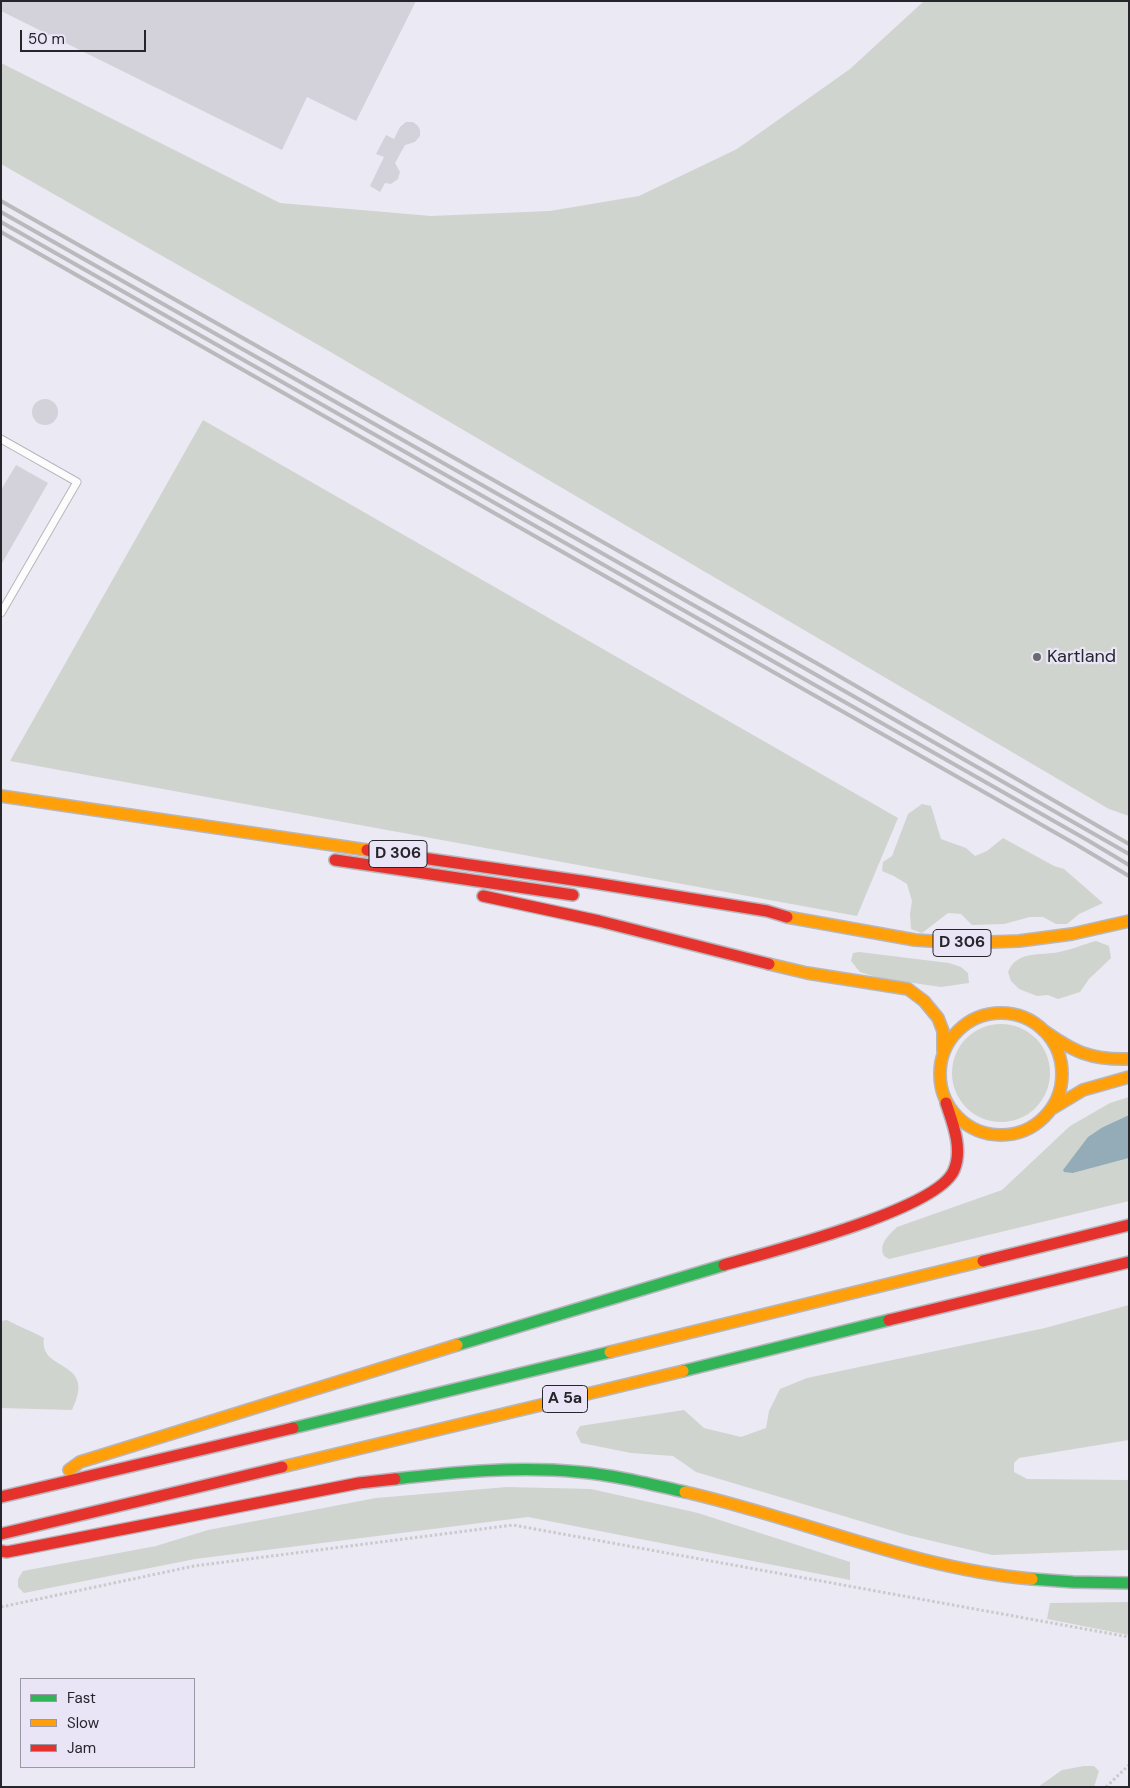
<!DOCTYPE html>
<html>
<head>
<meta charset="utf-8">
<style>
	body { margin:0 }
	#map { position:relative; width:1130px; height:1788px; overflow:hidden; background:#ebe9f3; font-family:"DM Sans",sans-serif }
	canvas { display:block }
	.frame { position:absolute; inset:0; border:2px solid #26252b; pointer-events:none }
	.legend { position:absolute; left:20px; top:1678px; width:175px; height:90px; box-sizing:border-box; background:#e9e5f7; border:1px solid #9b98a5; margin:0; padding:6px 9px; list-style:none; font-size:15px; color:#26252b }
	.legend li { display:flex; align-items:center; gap:10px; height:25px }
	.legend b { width:25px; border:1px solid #9b98a5 }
	.scale { position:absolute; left:20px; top:30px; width:126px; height:22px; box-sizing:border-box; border:2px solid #26252b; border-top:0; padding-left:6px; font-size:15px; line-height:18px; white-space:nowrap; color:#26252b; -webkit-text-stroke:4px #e9e5f7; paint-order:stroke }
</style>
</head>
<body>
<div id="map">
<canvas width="1130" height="1788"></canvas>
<div class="frame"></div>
<ul class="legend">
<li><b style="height:6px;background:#30b455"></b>Fast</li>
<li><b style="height:6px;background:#ff9f0a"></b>Slow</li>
<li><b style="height:6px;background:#e5322d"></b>Jam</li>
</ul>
<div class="scale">50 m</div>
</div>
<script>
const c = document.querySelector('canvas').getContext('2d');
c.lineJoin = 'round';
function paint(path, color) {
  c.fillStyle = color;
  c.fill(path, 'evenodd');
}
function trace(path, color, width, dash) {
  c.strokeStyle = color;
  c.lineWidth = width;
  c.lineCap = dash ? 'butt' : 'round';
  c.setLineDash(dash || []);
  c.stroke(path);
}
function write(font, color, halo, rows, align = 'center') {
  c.font = font + ' "DM Sans",sans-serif';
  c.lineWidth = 4.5;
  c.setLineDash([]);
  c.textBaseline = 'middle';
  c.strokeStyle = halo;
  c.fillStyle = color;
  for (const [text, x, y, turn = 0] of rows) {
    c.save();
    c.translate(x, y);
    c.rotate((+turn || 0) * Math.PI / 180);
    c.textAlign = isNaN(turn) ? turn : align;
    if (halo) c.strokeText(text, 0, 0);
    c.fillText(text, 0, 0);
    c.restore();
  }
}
paint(new Path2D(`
	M 924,1 L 1129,1 L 1129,816 L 1109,809 L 322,347 L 1,164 L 1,63 L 280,203 L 431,216 L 550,211 L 639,196 L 737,149 L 850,69 Z
	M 203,420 L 898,818 L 857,916 L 10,761 Z
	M 922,804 L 931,806 L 941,839 L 966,848 L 975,856 L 987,851 L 1003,838 L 1054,866 L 1064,869 L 1103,903 L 1079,914 L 1067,924 L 1056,924 L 1043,917 L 1030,917 L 1004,924 L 972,925 L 961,914 L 948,913 L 922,933 L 911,929 L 910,914 L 912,901 L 907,884 L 894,876 L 882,871 L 883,862 L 892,856 L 908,814 Z
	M 1096,941 L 1109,946 L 1111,958 L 1089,979 L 1080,992 L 1058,999 L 1048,995 L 1037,996 L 1019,989 L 1011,981 L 1008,972 C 1017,950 1040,956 1059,952 C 1071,950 1084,944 1096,941 Z
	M 859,952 L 949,963 L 961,967 L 968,973 L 969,983 L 941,987 L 879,978 L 860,972 L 851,961 L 853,953 Z
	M952 1073a49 49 0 1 1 98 0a49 49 0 1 1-98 0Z
	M 1129,1097 L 1129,1115 L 1103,1127 L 1073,1173 L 1129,1158 L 1129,1201 L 889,1259 L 884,1256 C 878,1244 889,1235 897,1227 L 1002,1190 L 1070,1126 L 1110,1103 Z
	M 1129,1305 L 1129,1440 L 1019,1458 L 1014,1463 L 1014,1472 L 1027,1479 L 1129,1480 L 1129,1550 L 992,1555 L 907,1535 L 696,1472 L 673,1456 L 631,1453 L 581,1443 L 576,1433 L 580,1426 L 684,1410 L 704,1428 L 741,1437 L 766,1428 L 769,1411 L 780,1389 L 807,1378 L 1045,1328 Z
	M 7,1320 C 19,1327 32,1331 44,1338 C 38,1373 98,1358 72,1410 L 1,1408 L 1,1321 Z
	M 507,1487 L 591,1489 L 698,1513 L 850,1562 L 850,1580 L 528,1517 L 195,1559 L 24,1593 L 18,1587 L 18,1579 L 23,1571 L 156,1546 L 208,1530 L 376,1498 Z
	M 1129,1602 L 1129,1635 L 1047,1619 L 1050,1603 Z
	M 1084,1766 L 1094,1766 L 1099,1771 L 1094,1787 L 1038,1787 L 1062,1770 Z`), '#cfd4ce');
paint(new Path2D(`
	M 1129,1115 L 1129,1158 L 1073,1173 L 1064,1172 L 1063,1170 L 1088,1137 L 1103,1127 Z`), '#93acb8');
paint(new Path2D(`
	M 1,1 L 416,1 L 356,121 L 307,97 L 282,150 L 1,11 Z
	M 406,122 L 413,122 L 418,126 L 420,130 L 420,136 L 415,142 L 405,145 L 395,163 L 400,172 L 398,179 L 391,184 L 385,183 L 380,192 L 370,186 L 384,157 L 376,154 L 386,135 L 394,139 L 400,127 Z
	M32 412a13 13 0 1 1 26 0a13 13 0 1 1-26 0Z
	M 16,465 L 48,483 L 1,565 L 1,490 Z`), '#d3d1d9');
const lane = new Path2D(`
	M 1,439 L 77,482 L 1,613`);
const fast = new Path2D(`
	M 457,1345 L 724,1265
	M 683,1371 L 889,1320
	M 293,1428 L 610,1352
	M 395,1479 C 455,1472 518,1466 579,1472 C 614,1475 650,1484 685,1492
	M 1032,1579 L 1073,1582 L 1129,1583`);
const slow = new Path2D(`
	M 1,796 L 367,850
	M 787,917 L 915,940 L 963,943 L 1019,941 L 1072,934 L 1129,921
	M 769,964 L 807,973 L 908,989 L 924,1001 L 938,1018 L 943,1031 L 943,1051
	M940 1074a61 61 0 1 1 122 0a61 61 0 1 1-122 0Z
	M 1043,1030 C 1074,1052 1090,1060 1129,1059
	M 1053,1108 L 1083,1090 L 1129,1077
	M 610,1352 L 983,1261
	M 282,1467 L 683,1371
	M 69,1470 L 80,1462 L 457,1345
	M 685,1492 C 800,1518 914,1569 1032,1579`);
const jam = new Path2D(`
	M 367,850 L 588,882 L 767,911 L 787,917
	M 335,860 L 573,895
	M 483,896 L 599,921 L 769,964
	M 983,1261 L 1129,1225
	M 724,1265 C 768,1252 938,1210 954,1170 C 963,1149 953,1124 946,1103
	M 889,1320 L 1129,1262
	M 1,1497 L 293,1428
	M 1,1534 L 282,1467
	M 1,1551 L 7,1552 L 359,1483 L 395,1479`);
trace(lane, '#b7b6bd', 9);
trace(fast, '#b7b6bd', 14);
trace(slow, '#b7b6bd', 14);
trace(jam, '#b7b6bd', 14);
trace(new Path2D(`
	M 1,1607 L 194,1566 L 513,1525 L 1129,1637
	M 1106,1787 L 1129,1765`), '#cac9cc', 3, [2.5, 2.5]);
trace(lane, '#fcfcfd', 7);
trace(fast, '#30b455', 11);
trace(slow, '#ff9f0a', 11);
trace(jam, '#e5322d', 11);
trace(new Path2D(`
	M 1,201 L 818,664 L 1129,844
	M 1,212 L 806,669 L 1129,854
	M 1,222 L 1089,841 L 1129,865
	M 1,232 L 1077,845 L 1129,876`), '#bab9bc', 4);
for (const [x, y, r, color] of [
	[1037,657,5,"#6b6a71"]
]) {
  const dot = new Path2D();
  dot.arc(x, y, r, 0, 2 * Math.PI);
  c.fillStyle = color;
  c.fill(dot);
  trace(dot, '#e9e5f7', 2);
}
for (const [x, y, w] of [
	[398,854,58],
	[962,943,58],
	[565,1399,45]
]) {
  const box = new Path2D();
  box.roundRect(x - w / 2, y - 13.5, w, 27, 4);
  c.fillStyle = '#e9e5f7';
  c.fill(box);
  trace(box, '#26252b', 1);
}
write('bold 16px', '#26252b', null, [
	["D 306",398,854],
	["D 306",962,943],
	["A 5a",565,1399]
]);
write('18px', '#26252b', '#e9e5f7', [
	["Kartland",1047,657]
], 'left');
</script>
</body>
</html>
